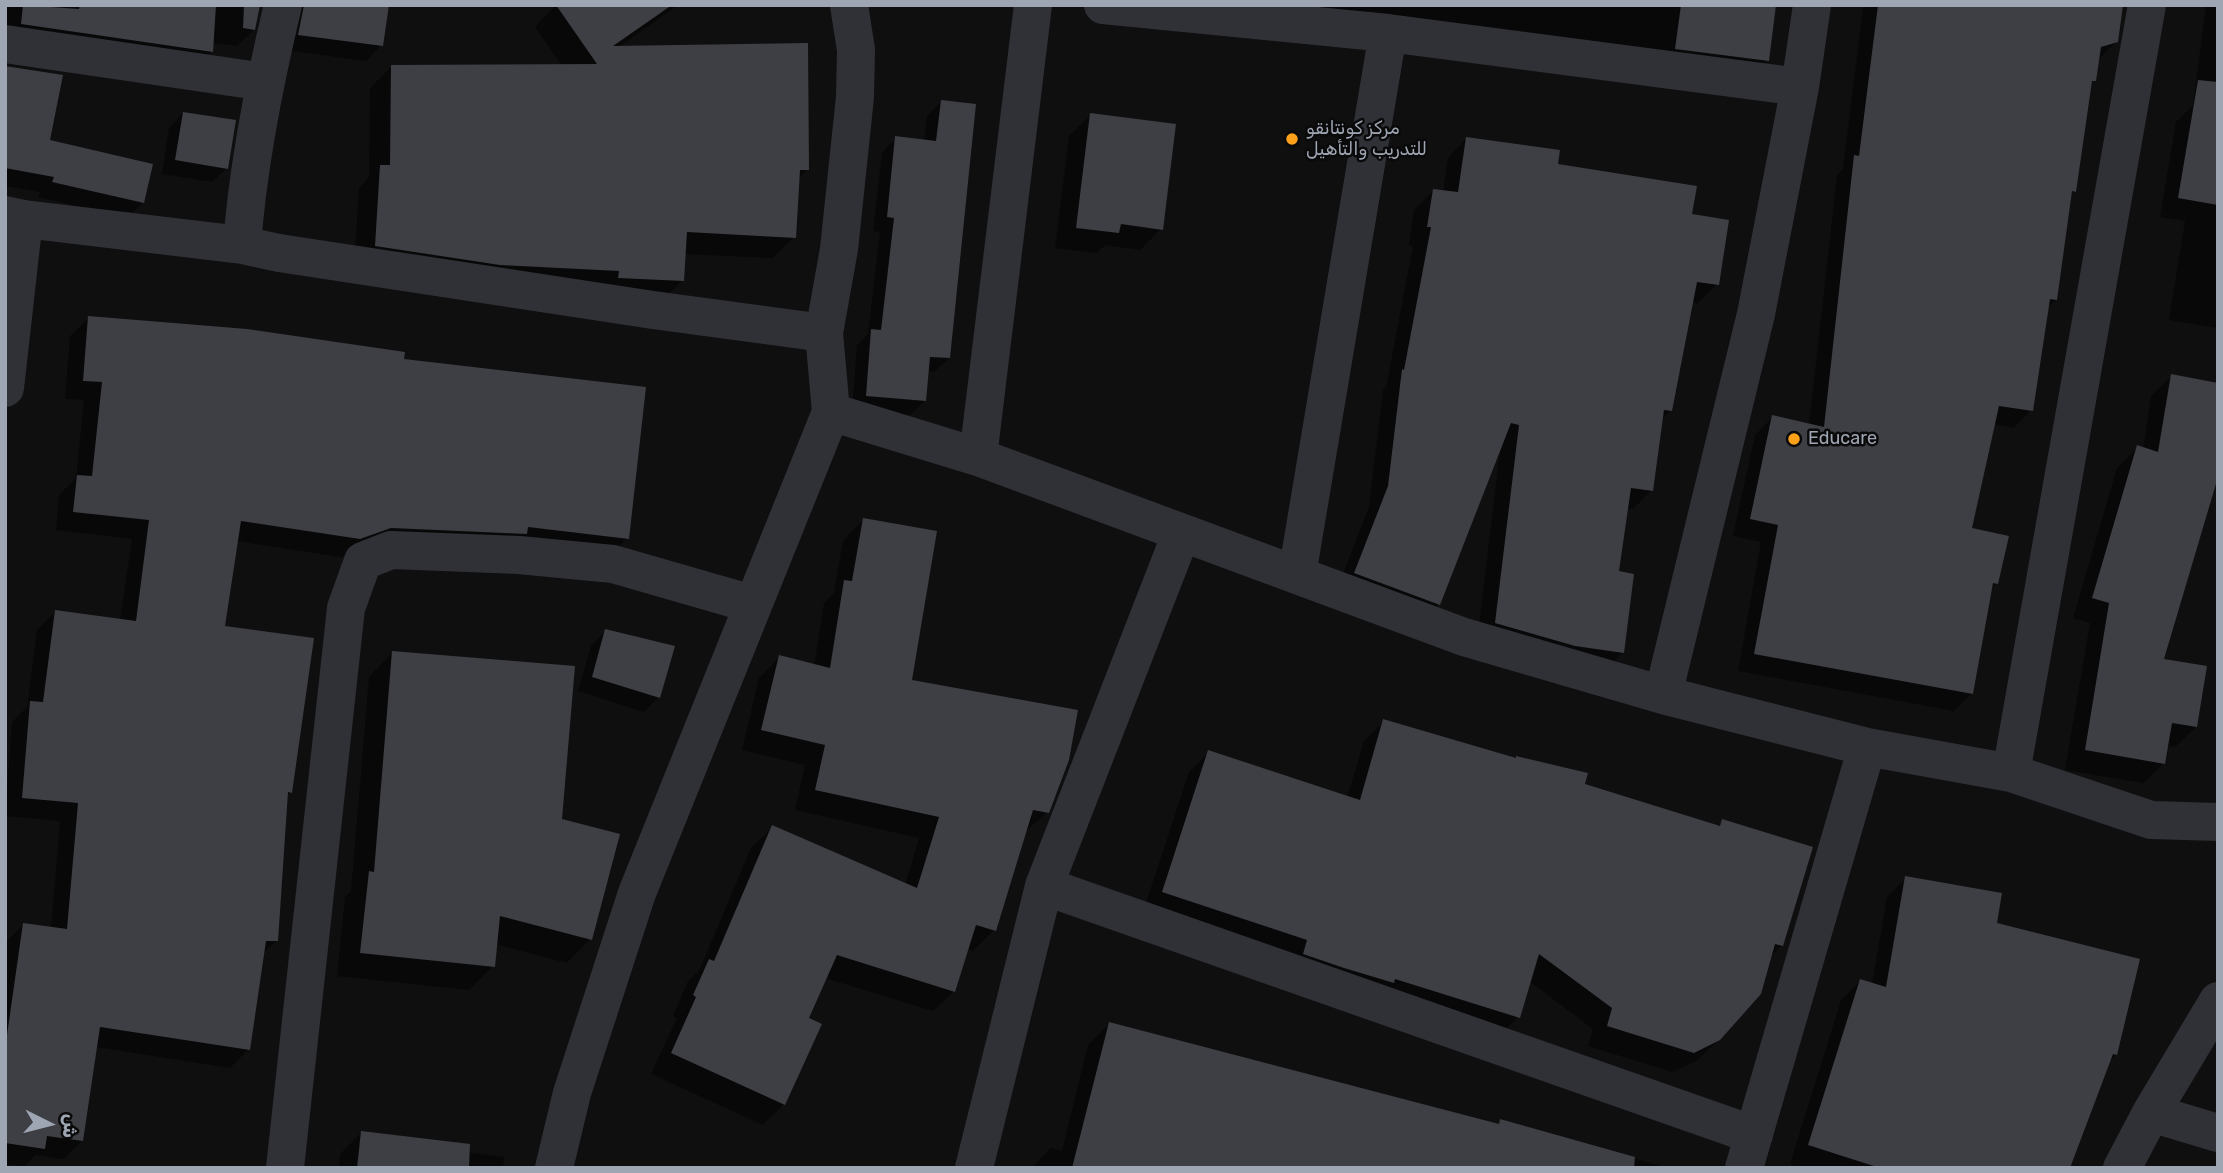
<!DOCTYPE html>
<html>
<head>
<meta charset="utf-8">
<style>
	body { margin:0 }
	#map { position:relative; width:2223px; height:1173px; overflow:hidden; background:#0f0f10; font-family:Rubik,Vazirmatn,sans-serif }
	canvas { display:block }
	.frame { position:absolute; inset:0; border:7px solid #9fa6b3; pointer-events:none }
	.north { position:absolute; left:14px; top:1089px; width:70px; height:70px; -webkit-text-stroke:5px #0a0a0b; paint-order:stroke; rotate:96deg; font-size:19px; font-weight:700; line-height:28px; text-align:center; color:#9fa6b3 }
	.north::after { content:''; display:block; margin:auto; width:24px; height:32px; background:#9fa6b3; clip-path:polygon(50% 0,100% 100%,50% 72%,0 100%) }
</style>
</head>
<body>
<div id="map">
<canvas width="2223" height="1173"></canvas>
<div class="frame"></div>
<div class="north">ش</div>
</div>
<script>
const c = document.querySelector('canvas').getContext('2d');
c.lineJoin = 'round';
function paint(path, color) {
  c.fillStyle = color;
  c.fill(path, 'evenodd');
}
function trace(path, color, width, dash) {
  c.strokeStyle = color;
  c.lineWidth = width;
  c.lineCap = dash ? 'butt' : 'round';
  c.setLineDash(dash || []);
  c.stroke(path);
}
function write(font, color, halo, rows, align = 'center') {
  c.font = font + ' Rubik,Vazirmatn,sans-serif';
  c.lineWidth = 5;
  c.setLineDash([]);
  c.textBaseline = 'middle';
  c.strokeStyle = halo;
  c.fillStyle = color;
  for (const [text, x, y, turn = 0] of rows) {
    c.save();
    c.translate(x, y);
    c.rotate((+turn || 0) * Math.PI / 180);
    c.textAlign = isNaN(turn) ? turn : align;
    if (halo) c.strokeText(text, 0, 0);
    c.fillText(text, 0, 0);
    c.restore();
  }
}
paint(new Path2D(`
	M 5,5 L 259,5 L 253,31 L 237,46 L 212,43 L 211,52 L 196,67 L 5,39 Z
	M 283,5 L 387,5 L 381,45 L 366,61 L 284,50 Z
	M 556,5 L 678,5 L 617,48 L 808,169 L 798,179 L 794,237 L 773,258 L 684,254 L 683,280 L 661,301 L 354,267 L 359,188 L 369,177 L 370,88 L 392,66 L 562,66 L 535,27 Z
	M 1128,5 L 1774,5 L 1767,60 L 1747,80 Z
	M 1867,5 L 2118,5 L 2116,42 L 2098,60 L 2094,81 L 2090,84 L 2075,191 L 2069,196 L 2056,300 L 2047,308 L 2031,410 L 2014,428 L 1993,424 L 1970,529 L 1996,583 L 1990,589 L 1972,693 L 1954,711 L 1738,671 L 1761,542 L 1733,536 L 1755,435 L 1773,417 L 1809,425 L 1837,175 L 1843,169 L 1863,9 Z
	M 2206,5 L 2218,5 L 2218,328 L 2169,320 L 2185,221 L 2160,217 L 2176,122 L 2193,105 Z
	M 5,68 L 48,141 L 151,166 L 142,203 L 127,218 L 38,197 L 40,192 L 5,186 Z
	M 941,102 L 949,358 L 934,372 L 927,371 L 925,401 L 910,415 L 852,410 L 857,345 L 868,334 L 880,232 L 873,231 L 882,153 L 896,138 L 924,141 L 927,116 Z
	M 183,113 L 227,168 L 212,182 L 162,174 L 169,128 Z
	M 1091,115 L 1161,229 L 1140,250 L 1105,245 L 1097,253 L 1055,248 L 1069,136 Z
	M 1467,138 L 1556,165 L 1690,215 L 1717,284 L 1698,303 L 1691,302 L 1671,410 L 1661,420 L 1652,490 L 1633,509 L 1626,509 L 1617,573 L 1623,652 L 1604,671 L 1477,642 L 1500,450 L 1439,604 L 1419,623 L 1336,592 L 1369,507 L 1383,390 L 1386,388 L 1413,246 L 1409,245 L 1414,210 L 1433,191 L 1443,192 L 1448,158 Z
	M 89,318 L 402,360 L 627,538 L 608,557 L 371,546 L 340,557 L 236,541 L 223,627 L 290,792 L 286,796 L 276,941 L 262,954 L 249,1049 L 230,1068 L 96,1047 L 82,1141 L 63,1159 L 36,1155 L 25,1166 L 5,1164 L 5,943 L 23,925 L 51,929 L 60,821 L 5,816 L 12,722 L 27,707 L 37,630 L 55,612 L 120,621 L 132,539 L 56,530 L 59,495 L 76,478 L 84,400 L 65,399 L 70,336 Z
	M 2172,376 L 2161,660 L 2196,727 L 2175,747 L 2167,745 L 2164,763 L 2144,783 L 2065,770 L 2090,623 L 2073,618 L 2117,468 L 2138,447 L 2143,449 L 2151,396 Z
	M 863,520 L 910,681 L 1047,812 L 1024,833 L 994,930 L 973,951 L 968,949 L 954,991 L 933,1011 L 825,978 L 807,1019 L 784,1104 L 763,1125 L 651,1074 L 677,1018 L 673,1016 L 688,981 L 699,971 L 751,848 L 772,828 L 905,885 L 919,838 L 795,810 L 805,765 L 742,750 L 759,678 L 780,657 L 814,666 L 824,603 L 834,593 L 843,541 Z
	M 605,631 L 659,697 L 644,712 L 578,691 L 591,646 Z
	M 392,653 L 560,820 L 590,939 L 567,963 L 495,944 L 493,966 L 469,990 L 337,976 L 345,897 L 351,891 L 369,677 Z
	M 1384,721 L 1717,827 L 1723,821 L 1782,945 L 1769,958 L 1719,1039 L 1698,1060 L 1672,1072 L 1588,1046 L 1593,1029 L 1529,981 L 1518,1017 L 1498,1037 L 1143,912 L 1189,772 L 1209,752 L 1347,798 L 1364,741 Z
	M 1906,878 L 1995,925 L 2116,1054 L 2109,1062 L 2069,1168 L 1793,1168 L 1794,1165 L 1790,1164 L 1841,1000 L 1860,981 L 1872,984 L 1887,897 Z
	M 1109,1024 L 1497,1125 L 1501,1121 L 1669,1168 L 1032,1168 L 1051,1148 L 1062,1151 L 1088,1045 Z
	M 361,1133 L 431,1148 L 504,1157 L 503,1168 L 339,1168 L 340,1154 Z`), '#0007');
paint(new Path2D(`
	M 23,5 L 79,9 L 80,5 L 216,5 L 213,52 L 21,24 Z
	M 244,5 L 260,5 L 255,30 L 243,28 Z
	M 304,5 L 389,5 L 383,46 L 298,35 Z
	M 556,5 L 672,5 L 613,46 L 808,43 L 809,170 L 800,170 L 796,238 L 687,232 L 684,281 L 618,278 L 619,271 L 500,265 L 375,246 L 380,165 L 390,165 L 391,65 L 597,64 Z
	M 1681,5 L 1776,5 L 1769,61 L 1675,49 Z
	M 1878,5 L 2123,5 L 2118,42 L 2101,47 L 2096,81 L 2092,81 L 2076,192 L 2072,191 L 2057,300 L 2050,299 L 2033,411 L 1999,406 L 1972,528 L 2009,536 L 1998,584 L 1993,583 L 1973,694 L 1754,654 L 1778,525 L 1750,519 L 1772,415 L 1824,427 L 1854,155 L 1859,156 Z
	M 5,66 L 63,75 L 50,140 L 153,164 L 144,203 L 52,182 L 54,177 L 5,168 Z
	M 2198,80 L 2218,82 L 2218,205 L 2178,198 Z
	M 941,100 L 976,104 L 950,358 L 930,357 L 926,401 L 866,396 L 871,329 L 881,330 L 894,218 L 887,217 L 895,136 L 936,141 Z
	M 183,112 L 236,120 L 228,169 L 175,160 Z
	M 1090,113 L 1176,124 L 1163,230 L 1121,224 L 1119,233 L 1076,228 Z
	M 1466,137 L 1560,150 L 1558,164 L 1697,186 L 1692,214 L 1729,220 L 1719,285 L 1697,282 L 1672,411 L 1664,410 L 1653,491 L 1631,488 L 1619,571 L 1634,574 L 1624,653 L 1575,646 L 1495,623 L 1519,425 L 1511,423 L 1440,605 L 1354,573 L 1388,486 L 1402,369 L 1404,370 L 1431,227 L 1427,227 L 1433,189 L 1458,192 Z
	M 88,316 L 247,329 L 405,352 L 404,359 L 646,387 L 629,539 L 528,527 L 527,534 L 391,528 L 360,539 L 241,521 L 225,626 L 314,638 L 292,793 L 288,792 L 278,941 L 266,941 L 250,1050 L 100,1027 L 83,1141 L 47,1136 L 45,1149 L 5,1143 L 5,1049 L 23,923 L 67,929 L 78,803 L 22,798 L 30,701 L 43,702 L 55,610 L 136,621 L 149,520 L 73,512 L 77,475 L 92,476 L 102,382 L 83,381 Z
	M 2171,374 L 2218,383 L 2218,477 L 2164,659 L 2207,666 L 2197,727 L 2172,723 L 2165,764 L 2085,750 L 2109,603 L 2092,598 L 2137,445 L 2158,452 Z
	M 863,518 L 937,531 L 912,680 L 1078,710 L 1069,760 L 1049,813 L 1033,810 L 996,931 L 976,925 L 955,992 L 837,955 L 809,1018 L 822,1024 L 785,1105 L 671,1053 L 696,997 L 693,995 L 709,959 L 714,961 L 772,825 L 917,888 L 939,817 L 815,790 L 825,745 L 761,730 L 779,655 L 830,668 L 844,580 L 852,581 Z
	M 605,629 L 675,646 L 660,698 L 592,677 Z
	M 392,651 L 575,666 L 562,819 L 620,834 L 592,940 L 500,916 L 495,967 L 360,953 L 369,871 L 374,872 Z
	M 1383,719 L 1516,758 L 1516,756 L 1588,773 L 1585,784 L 1720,826 L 1722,819 L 1813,847 L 1783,946 L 1775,944 L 1761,994 L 1720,1040 L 1694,1053 L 1607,1026 L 1612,1008 L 1539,954 L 1520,1018 L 1395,979 L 1394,983 L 1344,968 L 1303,954 L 1307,940 L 1162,892 L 1208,750 L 1360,800 Z
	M 1905,876 L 2002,893 L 1997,923 L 2140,959 L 2117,1055 L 2113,1054 L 2070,1168 L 1880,1168 L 1808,1145 L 1860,979 L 1886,987 Z
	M 1109,1022 L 1499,1124 L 1500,1119 L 1635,1157 L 1634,1168 L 1072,1168 Z
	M 361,1131 L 470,1144 L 469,1168 L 357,1168 Z`), '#3e3f44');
trace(new Path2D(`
	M 1103,5 L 1388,33 L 1800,87
	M 5,44 L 265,82
	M 5,215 L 24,219 L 242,245 L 279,253 L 653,310 L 824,333
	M 242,245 C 248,164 264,84 283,5
	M 5,388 L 24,219
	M 831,412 L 978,457 L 1464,637 L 1663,695 L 1867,747 L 2011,773 L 2151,820 L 2218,822
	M 978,457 L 1033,5
	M 1297,575 L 1388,33
	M 1663,695 L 1756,314 L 1800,87 L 1812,5
	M 2011,773 L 2147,5
	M 1044,886 L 1754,1135
	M 2151,1113 L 2218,1133
	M 285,1168 L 346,608 L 363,561 L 391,550 L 519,555 L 613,564 L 752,604
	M 554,1168 L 572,1093 L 637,893 L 831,412 L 824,333 L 839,249 L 855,97 L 856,50 L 849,5
	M 974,1168 L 1044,886 L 1181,534
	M 1744,1168 L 1867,747
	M 2122,1168 L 2151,1113 L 2218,1001`), '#303136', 38);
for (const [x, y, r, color] of [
	[1292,139,7,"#fda11a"],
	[1794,439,7,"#fda11a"]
]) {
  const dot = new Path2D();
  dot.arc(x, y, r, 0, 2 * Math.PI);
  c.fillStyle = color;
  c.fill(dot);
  trace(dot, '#0a0a0b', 2.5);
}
write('18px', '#9fa6b3', '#0a0a0b', [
	["مركز كونتانقو",1306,129],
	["للتدريب والتأهيل",1306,150],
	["Educare",1808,439]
], 'left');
</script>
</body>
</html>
